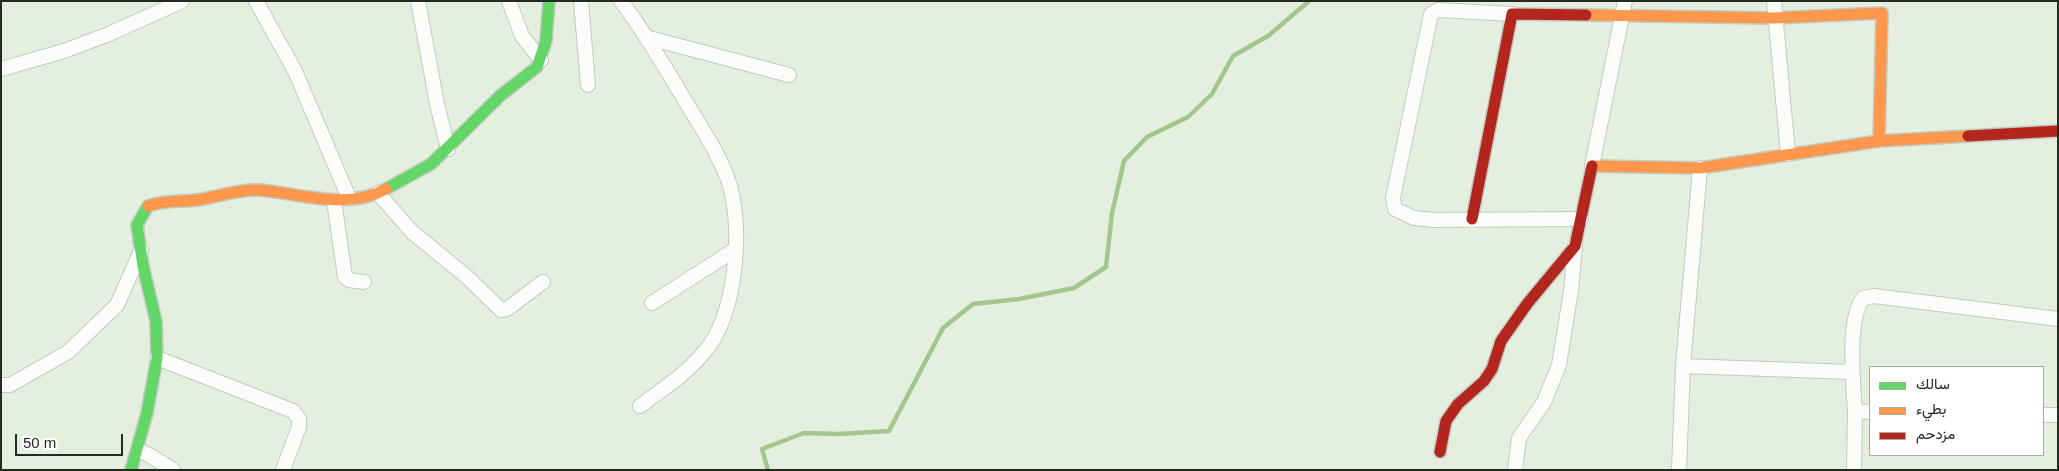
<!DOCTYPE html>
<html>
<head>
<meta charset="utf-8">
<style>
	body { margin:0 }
	#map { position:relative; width:2059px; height:471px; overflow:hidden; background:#e5efe0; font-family:Helvetica,Vazirmatn,sans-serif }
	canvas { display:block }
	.frame { position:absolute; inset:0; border:2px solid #232a20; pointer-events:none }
	.legend { position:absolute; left:1869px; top:366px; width:175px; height:90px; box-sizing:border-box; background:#fff; border:1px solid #a7aaa6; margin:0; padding:6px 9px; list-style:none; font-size:15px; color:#232a20 }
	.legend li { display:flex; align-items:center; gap:10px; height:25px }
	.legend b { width:25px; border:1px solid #a7aaa6 }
	.scale { position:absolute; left:15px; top:434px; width:108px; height:22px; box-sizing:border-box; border:2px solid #232a20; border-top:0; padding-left:6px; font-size:15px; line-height:18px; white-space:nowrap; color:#232a20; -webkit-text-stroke:4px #fff; paint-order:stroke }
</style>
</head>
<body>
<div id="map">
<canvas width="2059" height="471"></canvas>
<div class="frame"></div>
<ul class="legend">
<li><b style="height:6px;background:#63d668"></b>سالك</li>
<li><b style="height:6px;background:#ff974d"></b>بطيء</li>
<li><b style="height:6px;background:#b3261e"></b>مزدحم</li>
</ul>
<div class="scale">50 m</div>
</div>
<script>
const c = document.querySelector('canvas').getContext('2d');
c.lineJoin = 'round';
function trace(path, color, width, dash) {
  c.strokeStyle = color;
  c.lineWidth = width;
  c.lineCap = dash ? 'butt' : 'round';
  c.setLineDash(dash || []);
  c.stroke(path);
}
trace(new Path2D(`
	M 768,470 L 762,449 L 804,433 L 839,434 L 889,431 L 943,328 L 973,304 L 1019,299 L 1074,288 L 1106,267 L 1112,213 L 1124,161 L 1147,137 L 1188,117 L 1212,94 L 1233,56 L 1268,36 L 1309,1`), '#a3c68e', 4.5);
const street = new Path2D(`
	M 256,1 L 295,71 L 349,198
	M 418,1 L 437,104 L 448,149
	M 509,1 L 522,36 L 541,60
	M 581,1 L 588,85
	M 621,1 C 646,34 666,69 687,104 C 701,127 717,151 727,177 C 744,220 737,309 709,346 C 691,371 664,388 640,406
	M 1774,1 L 1788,154
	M 1512,14 L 1438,10 L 1431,14 L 1393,198 L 1395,209 L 1414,218 L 1434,220 L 1581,219
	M 649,38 L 789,75
	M 1,69 L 64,51 L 109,34 L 182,1
	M 1592,166 L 1625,1
	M 378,193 L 412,232 L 466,276 L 501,310 L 507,309 L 543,282
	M 334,201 L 345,277 L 349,280 L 364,282
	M 652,303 L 736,249
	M 157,358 L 293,411 L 299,419 L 299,427 L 283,470
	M 1683,366 L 1700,168
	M 1,385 L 10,385 L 68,352 L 117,305 L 141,251
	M 1855,411 C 1853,384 1847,319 1863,298 L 1874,296 L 2058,319
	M 2043,415 L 2058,415
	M 138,450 L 149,455 L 173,470
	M 1515,470 L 1519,438 L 1544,402 L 1559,365 L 1571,291 L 1575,246
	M 1679,470 L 1683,366 L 1852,372
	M 1854,470 L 1855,411 L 1870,412`);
const fast = new Path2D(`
	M 386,189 L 431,164 L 501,95 L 537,67 L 546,41 L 549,1
	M 131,470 L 147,413 L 157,358 L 156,321 L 143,266 L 137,225 L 148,206`);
const slow = new Path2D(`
	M 1586,15 L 1774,18 L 1882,13 L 1879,141
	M 1592,166 L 1700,168 L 1879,141 L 1968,136
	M 148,206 C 165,200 180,202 197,200 C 217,197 238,189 258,190 C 300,193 346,211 386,189`);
const jam = new Path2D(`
	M 1968,136 L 2058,131
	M 1472,219 L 1512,14 L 1586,15
	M 1440,452 L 1446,421 L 1458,404 L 1484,381 L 1492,369 L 1501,341 L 1527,304 L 1575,246 L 1592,166`);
trace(street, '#c3cbbf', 16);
trace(fast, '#c3cbbf', 14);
trace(slow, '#c3cbbf', 14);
trace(jam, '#c3cbbf', 14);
trace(street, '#fbfdfa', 14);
trace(fast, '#63d668', 11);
trace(slow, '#ff974d', 11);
trace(jam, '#b3261e', 11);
</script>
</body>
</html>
